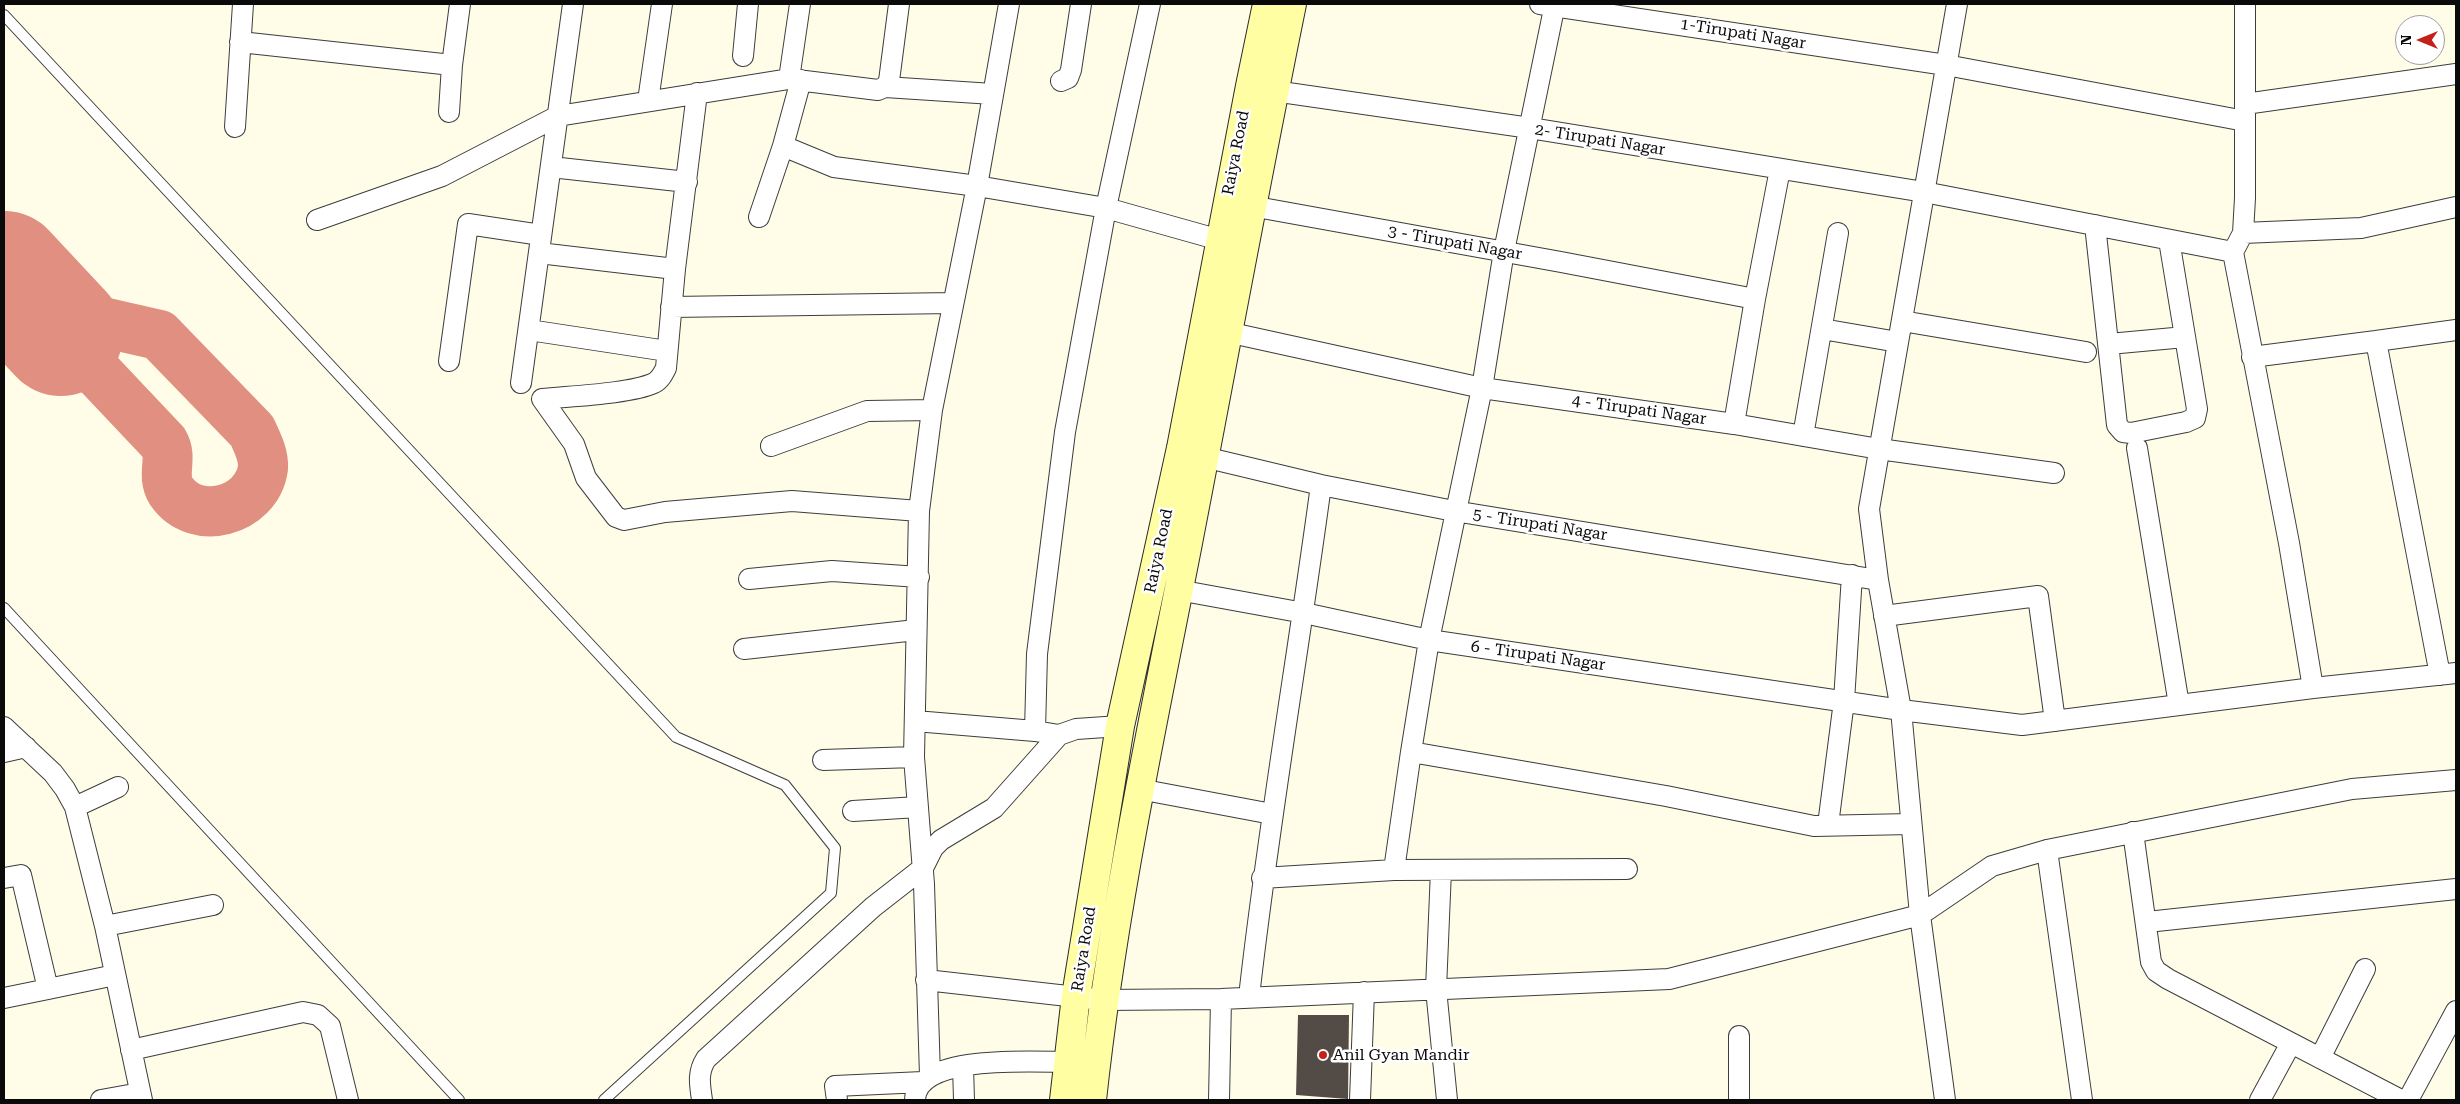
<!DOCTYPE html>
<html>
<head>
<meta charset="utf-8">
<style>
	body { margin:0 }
	#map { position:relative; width:2460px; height:1104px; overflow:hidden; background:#fffde7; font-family:"Roboto Serif",serif }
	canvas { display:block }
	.frame { position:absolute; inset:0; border:5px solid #0a0a0a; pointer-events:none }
	.north { position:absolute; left:2395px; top:15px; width:50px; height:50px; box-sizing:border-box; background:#fff; border:1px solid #9d9d9d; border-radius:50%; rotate:270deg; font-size:14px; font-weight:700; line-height:20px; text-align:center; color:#0a0a0a }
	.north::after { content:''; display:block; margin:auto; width:18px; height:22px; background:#c32119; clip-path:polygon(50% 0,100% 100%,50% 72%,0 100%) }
</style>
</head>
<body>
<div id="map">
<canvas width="2460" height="1104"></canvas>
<div class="frame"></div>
<div class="north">N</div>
</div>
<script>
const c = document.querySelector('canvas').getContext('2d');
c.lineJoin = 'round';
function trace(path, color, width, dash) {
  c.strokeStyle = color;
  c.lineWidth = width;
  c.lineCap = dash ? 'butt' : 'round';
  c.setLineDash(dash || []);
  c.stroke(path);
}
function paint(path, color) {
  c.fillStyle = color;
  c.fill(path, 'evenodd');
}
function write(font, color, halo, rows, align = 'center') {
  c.font = font + ' "Roboto Serif",serif';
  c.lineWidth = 5;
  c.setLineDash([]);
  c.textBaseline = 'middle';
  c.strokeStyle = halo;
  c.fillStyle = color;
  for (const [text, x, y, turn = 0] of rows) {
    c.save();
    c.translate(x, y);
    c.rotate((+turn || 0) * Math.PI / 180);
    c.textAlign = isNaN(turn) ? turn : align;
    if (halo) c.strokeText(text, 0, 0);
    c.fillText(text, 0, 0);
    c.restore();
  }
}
trace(new Path2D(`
	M 36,307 L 159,335 L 252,431 C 257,442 264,455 263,468 C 257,511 196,528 171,491 C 161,475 173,458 164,443 L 61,334`), '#e18f80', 50);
trace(new Path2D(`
	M 4,273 L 61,334`), '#e18f80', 124);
paint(new Path2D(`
	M 1298,1015 L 1349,1015 L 1348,1099 L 1296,1095 Z`), '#534c46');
const lane = new Path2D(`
	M 4,15 L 676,737 L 785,785 L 835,848 L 831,893 L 604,1100
	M 4,608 L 459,1100`);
const street = new Path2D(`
	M 1540,4 L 1946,65 L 2245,121
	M 1555,4 L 1504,251 L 1482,388 L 1429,640 L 1411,752 L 1666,796 L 1814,826 L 1911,824
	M 240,42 L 452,65 L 460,4
	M 743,56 L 748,4
	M 789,79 L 878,90 L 885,87 L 889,81 L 899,4
	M 801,80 L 783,146 L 834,167 L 977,186 L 1106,208 L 1234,244
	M 1061,81 L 1068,78 L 1071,70 L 1081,4
	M 885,87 L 993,94
	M 1274,91 L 1530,128 L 1924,192 L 2233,252
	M 648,101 L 662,4
	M 2245,104 L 2456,74
	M 449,112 L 452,65
	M 235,127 L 243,4
	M 551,167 L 687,182
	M 1251,206 L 1561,262 L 1755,299
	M 759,217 L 783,146
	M 317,220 L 442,176 L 558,116 L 789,79 L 800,4
	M 2095,225 L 2117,425 L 2123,432 L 2131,433 L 2186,422 L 2195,418 L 2197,409 L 2169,240
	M 2243,233 L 2361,228 L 2456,207
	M 539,253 L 675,269 L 666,368 C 663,374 660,380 654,383 C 630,394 570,396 542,399 L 574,444 L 586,478 L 616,517 L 624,520 L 665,512 L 792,501 L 919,511
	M 675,269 L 697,93
	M 671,307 L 953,303
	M 1902,321 L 2086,352
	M 1822,329 L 1898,342
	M 529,330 L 667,351
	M 1227,332 L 1482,388 L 1734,424 L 1879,449 L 2054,473
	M 2109,344 L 2185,337
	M 2252,357 L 2376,341
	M 449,361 L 468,224 L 541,235
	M 521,383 L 573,4
	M 1734,424 L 1755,299 L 1780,169
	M 1803,436 L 1838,233
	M 771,446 L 867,411 L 932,410
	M 2137,448 L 2179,705
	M 1204,457 L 1321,485 L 1454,511 L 1878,580
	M 749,579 L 832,571 L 919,577
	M 1178,590 L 1304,613 L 1429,640 L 1901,710 L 2022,725 L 2313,688 L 2289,543 L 2233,252 L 2243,233 L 2245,198 L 2245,4
	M 1884,616 L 2038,596 L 2055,721
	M 744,649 L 916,630
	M 2440,675 L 2376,341 L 2456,330
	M 2313,688 L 2456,673
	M 915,721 L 1035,731
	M 4,727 L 53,773 L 65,789 L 75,807 L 105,926 L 142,1100
	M 1059,735 L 1035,731 L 1037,654 L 1065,432 L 1106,208 L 1150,4
	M 4,752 L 26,747
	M 823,760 L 914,757
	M 1139,789 L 1272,814
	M 75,807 L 118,787
	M 853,811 L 918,807
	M 1828,825 L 1844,701 L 1852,575
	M 2133,832 L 2151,962 L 2156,971 L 2168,979 L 2401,1100
	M 2047,850 L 2082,1100
	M 1394,870 L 1627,869
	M 1441,870 L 1436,989 L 1447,1100
	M 4,878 L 21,875 L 48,989 L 115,975
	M 1262,878 L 1394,870 L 1411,752
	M 2147,922 L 2456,889
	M 105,926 L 213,905
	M 926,980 L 1103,1000 L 1221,999 L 1669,979 L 1920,915 L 1992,866 L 2047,850 L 2352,789 L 2456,780
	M 1249,997 C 1268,826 1298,656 1321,485
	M 4,998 L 48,989
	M 1739,1036 L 1739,1100
	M 131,1050 L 303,1012 L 318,1015 L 330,1026 L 348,1100
	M 2320,1058 L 2365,969
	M 963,1066 L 964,1100
	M 930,1076 L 924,884 L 914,757 L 919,511 L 932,410 L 977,186 L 1009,4
	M 101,1100 L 140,1093
	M 702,1100 C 700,1085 697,1073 706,1059 L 873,907 L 923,868 L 933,848 L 941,840 L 994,808 L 1059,735 L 1076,729 L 1120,726
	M 837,1100 L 835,1086 L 923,1082
	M 915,1100 C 916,1053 1036,1062 1068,1062
	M 1219,1100 L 1221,999
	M 1360,1100 L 1364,992
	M 1945,1100 L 1920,915 L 1901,710 L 1878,580 L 1869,509 L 1957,4
	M 2260,1100 L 2291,1043
	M 2408,1100 L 2456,1011`);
const secondary = new Path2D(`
	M 1064,1100 L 1076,996 L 1120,726 L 1181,448 L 1250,86 L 1267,4
	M 1092,1100 C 1112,914 1151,732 1187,548 C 1222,367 1255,185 1292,4`);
trace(lane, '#3d3d3d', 12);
trace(street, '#3d3d3d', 22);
trace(secondary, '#2c2c2c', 30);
trace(lane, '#fff', 10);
trace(street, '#fff', 20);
trace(secondary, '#fffea2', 28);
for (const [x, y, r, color] of [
	[1323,1055,5,"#c32119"]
]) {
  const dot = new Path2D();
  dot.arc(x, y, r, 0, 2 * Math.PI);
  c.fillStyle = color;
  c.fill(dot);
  trace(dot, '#fff', 2);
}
write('16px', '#0a0a0a', '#fff', [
	["1-Tirupati Nagar",1743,34,9],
	["2- Tirupati Nagar",1600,140,9],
	["Raiya Road",1236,153,-79],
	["3 - Tirupati Nagar",1455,243,10],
	["4 - Tirupati Nagar",1639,410,8],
	["5 - Tirupati Nagar",1540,525,9],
	["Raiya Road",1159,551,-78],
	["6 - Tirupati Nagar",1538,656,8],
	["Raiya Road",1084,949,-81]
]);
write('16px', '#0a0a0a', '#fff', [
	["Anil Gyan Mandir",1333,1055]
], 'left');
</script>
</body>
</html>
